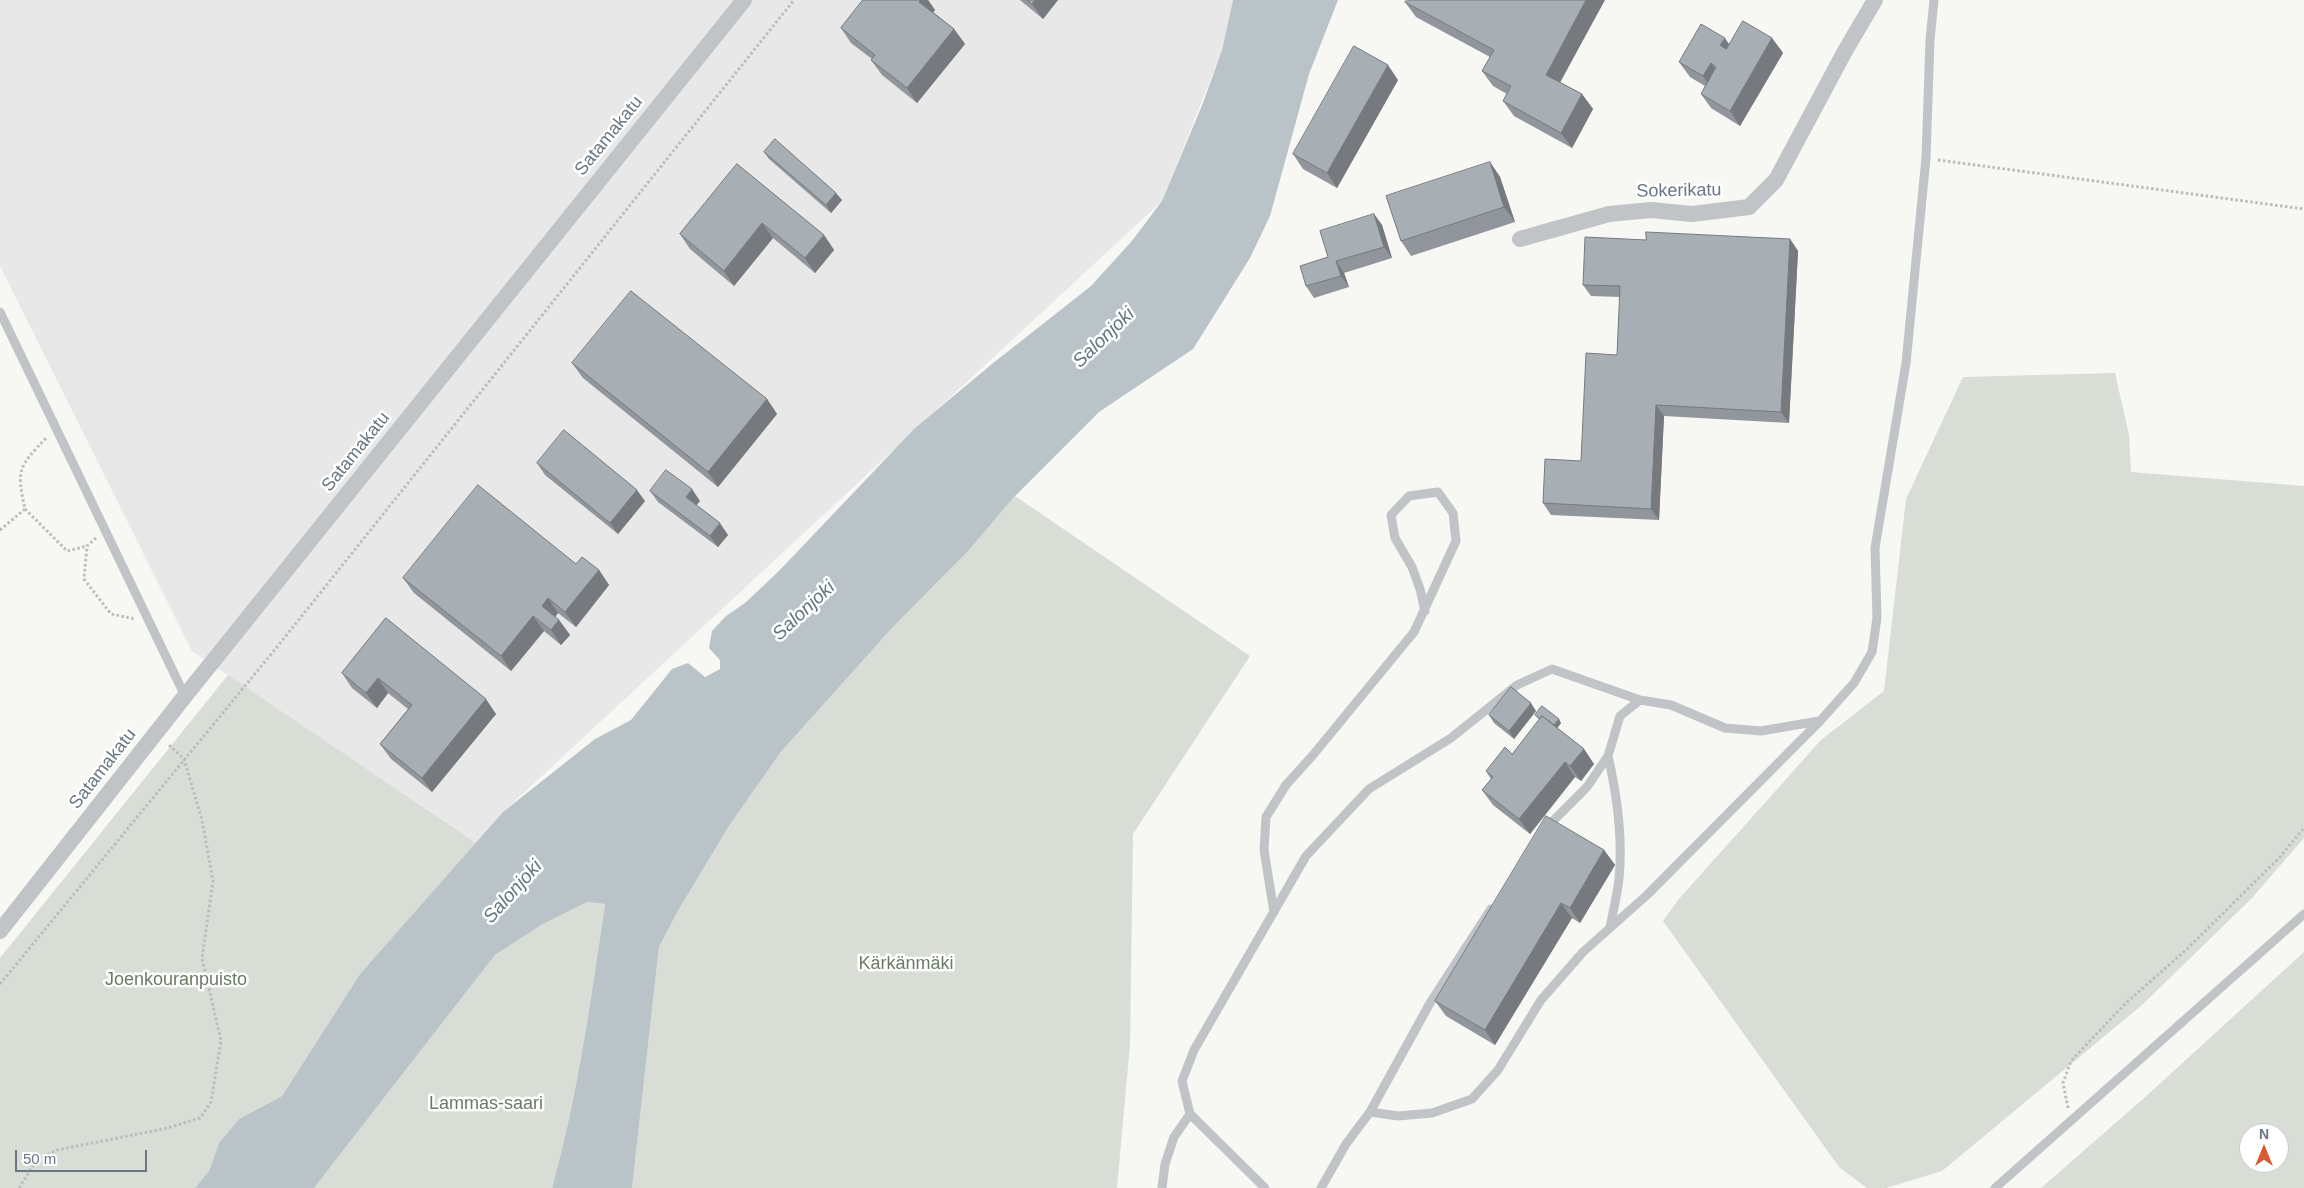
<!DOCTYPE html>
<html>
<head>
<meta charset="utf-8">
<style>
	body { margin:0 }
	#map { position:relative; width:2304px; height:1188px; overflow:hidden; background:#f7f7f4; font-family:Arial,sans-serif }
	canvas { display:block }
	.north { position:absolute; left:2239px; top:1123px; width:50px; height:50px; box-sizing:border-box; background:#fff; border:1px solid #c3c9cd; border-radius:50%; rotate:0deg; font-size:14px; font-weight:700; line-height:20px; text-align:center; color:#687783 }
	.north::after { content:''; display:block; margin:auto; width:18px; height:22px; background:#d85a32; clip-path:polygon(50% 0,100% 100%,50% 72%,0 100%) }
	.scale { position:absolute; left:15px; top:1150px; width:132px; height:22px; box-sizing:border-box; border:2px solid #687783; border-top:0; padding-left:6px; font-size:15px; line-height:18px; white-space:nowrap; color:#687783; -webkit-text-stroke:4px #fff; paint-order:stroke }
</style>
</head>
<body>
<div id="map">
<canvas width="2304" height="1188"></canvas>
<div class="north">N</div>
<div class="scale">50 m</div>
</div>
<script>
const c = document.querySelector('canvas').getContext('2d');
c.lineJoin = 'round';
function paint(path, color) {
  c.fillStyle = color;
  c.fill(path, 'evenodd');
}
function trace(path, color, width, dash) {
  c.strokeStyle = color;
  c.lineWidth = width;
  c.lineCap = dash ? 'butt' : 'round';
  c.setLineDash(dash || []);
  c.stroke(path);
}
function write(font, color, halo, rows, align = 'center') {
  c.font = font + ' Arial,sans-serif';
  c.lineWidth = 5;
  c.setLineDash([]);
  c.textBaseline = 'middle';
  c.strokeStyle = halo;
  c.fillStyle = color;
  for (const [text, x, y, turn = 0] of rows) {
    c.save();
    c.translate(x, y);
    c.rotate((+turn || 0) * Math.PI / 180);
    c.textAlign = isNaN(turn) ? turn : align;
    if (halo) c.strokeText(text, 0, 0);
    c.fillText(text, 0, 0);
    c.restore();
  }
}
paint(new Path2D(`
	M 0,0 L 1233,0 L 1222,50 L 1162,201 L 503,812 L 476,843 L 192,651 L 0,266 Z`), '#e7e8e7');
paint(new Path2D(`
	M 2115,373 L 2129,435 L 2131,472 L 2304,486 L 2304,838 L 2252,898 L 2142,1005 L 1942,1171 L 1886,1188 L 1867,1188 L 1839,1167 L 1663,921 L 1678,900 L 1821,740 L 1884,691 L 1906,499 L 1963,377 Z
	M 1015,496 L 1250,656 L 1133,834 L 1130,1044 L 1117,1188 L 632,1188 L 659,947 L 679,909 L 729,826 L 780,753 L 892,628 L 969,550 Z
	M 228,675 L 476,843 L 360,974 L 282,1096 L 239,1119 L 219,1143 L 209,1171 L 195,1188 L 0,1188 L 0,958 Z
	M 587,902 L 605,904 C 591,999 578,1095 552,1188 L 314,1188 L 495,955 L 543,924 Z
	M 2304,952 L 2304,1188 L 2041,1188 L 2143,1099 ZM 2249,1133 L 2279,1133 L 2279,1163 L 2249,1163 Z`), '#d8ddd5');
paint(new Path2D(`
	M 1233,0 L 1338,0 L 1309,74 L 1270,216 L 1250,258 L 1193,349 L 1099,412 L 1015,496 L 969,550 L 892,628 L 780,753 L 729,826 L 679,909 L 659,947 L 632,1188 L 552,1188 C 578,1095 591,999 605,904 L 587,902 L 543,924 L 495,955 L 314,1188 L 195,1188 L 209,1171 L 219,1143 L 239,1119 L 282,1096 L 360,974 L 503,812 L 595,739 L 631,720 L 672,669 L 688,663 L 705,677 L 720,669 L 720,660 L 709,648 L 712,631 L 726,616 L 745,603 L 778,572 L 914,429 L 992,364 L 1091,286 L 1131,242 L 1162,201 L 1203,103 L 1222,50 Z`), '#b9c3c8');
trace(new Path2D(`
	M 1938,160 L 2304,209
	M 25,509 L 67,551 L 87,546
	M 0,530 L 25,509 C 16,468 19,467 47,437
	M 96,538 L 87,546 L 84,579 L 111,614 L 135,619
	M 0,984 L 277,647 L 794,0
	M 2068,1108 L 2063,1083 L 2071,1061 L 2125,1004 L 2187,949 L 2279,858 L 2304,828
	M 19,1188 L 37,1160 L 57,1150 L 168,1128 L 200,1118 L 211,1102 L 221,1041 L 202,958 L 213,881 L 202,820 L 184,759 L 168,744`), '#babdbf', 3, [2.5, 2.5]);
trace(new Path2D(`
	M 0,312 L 185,696
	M 1608,756 C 1617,795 1623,838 1619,879 C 1617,895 1613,912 1610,928
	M 1546,828 L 1587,787 L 1608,756 L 1620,716 L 1640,700
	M 1274,912 L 1264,850 L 1266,817 L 1286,785 L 1313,755 L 1414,632 L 1456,541 L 1453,513 L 1438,492 L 1409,496 L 1391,515 L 1395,538 L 1412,567 L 1420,589 L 1425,611
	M 1370,1112 L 1398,1116 L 1432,1113 L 1472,1099 L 1498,1070 L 1541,1000 L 1583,952 L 1647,895 L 1820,721 L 1854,683 L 1872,652 L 1877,618 L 1875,548 L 1906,363 L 1926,158 L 1930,40 L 1934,0
	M 1162,1188 L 1165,1164 L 1174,1137 L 1190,1114
	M 1265,1188 L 1190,1114 L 1182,1081 L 1194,1050 L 1306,856 L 1369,789 L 1451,738 L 1517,685 L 1552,669 L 1640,700 L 1671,705 L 1725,728 L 1761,731 L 1819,721
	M 1321,1188 L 1346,1144 L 1370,1112 L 1430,1003 L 1491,909
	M 1995,1188 L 2304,914`), '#c0c4c7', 9);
trace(new Path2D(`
	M 1520,239 L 1609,214 L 1651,210 L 1692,214 L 1749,207 L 1776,180 L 1845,51 L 1875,0
	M 0,931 L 185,696 L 744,0`), '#c0c4c7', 16);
paint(new Path2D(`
	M 863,0 L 928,0 L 935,10 L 933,12 L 954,29 L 965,44 L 917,103 L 882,75 L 871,60 L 872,59 L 851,43 L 841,28 Z
	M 1020,0 L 1058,0 L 1043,19 Z
	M 1405,2 L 1582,94 L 1593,109 L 1572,148 L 1514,116 L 1503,101 L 1507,94 L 1493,86 L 1482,71 L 1490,57 L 1416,17 Z
	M 1772,38 L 1783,53 L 1740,126 L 1711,108 L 1701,94 L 1705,86 L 1690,77 L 1679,62 L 1729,44 Z
	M 1398,80 L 1337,188 L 1303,169 L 1293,154 Z
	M 764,152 L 842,200 L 831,213 L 769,159 Z
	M 1490,162 L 1500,177 L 1515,222 L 1411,256 L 1401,241 Z
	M 737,164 L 824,235 L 834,250 L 815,273 L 773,238 L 734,286 L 690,249 L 680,234 Z
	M 1374,214 L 1382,225 L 1392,258 L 1344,273 L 1349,287 L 1314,298 L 1306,286 L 1328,257 Z
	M 1790,239 L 1798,251 L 1789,423 L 1664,416 L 1659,520 L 1551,515 L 1543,503 L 1581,461 L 1617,355 L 1620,297 L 1591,296 L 1583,285 L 1646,240 Z
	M 572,363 L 767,399 L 777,414 L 718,487 L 583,378 Z
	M 537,463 L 645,501 L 618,534 L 545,475 Z
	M 650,491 L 700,501 L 696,505 L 728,535 L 718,547 L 658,502 Z
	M 576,564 L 599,570 L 609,585 L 576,627 L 558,613 L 555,617 L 559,620 L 570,635 L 561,645 L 544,631 L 511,671 L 414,593 L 403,578 Z
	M 386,618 L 496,714 L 432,792 L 391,759 L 380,744 L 408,709 L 388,693 L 377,708 L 352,688 L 342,673 Z
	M 1536,711 L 1514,739 L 1494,723 L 1489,715 Z
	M 1535,715 L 1561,723 L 1557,728 L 1584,749 L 1594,764 L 1581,781 L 1575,777 L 1530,834 L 1493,805 L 1482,790 L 1491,779 L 1486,771 L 1512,754 L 1540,720 Z
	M 1604,850 L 1615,865 L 1580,923 L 1572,918 L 1495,1045 L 1446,1016 L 1435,1001 Z`), '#90969b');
paint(new Path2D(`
	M 921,0 L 928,0 L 935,10 L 930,16 L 919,2 Z
	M 1035,0 L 1058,0 L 1043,19 L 1032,4 Z
	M 1586,0 L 1605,0 L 1556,90 L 1546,75 Z
	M 954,29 L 965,44 L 917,103 L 907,88 Z
	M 1725,38 L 1735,53 L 1731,60 L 1720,45 Z
	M 1772,38 L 1783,53 L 1740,126 L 1730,111 Z
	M 1711,63 L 1721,78 L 1714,91 L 1703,76 Z
	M 1388,65 L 1398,80 L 1337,188 L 1327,173 Z
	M 1582,94 L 1593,109 L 1572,148 L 1561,133 Z
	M 1490,162 L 1500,177 L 1515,222 L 1504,207 Z
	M 836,193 L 842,200 L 831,213 L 826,205 Z
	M 1374,214 L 1382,225 L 1392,258 L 1384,247 Z
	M 762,223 L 773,238 L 734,286 L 724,271 Z
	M 824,235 L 834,250 L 815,273 L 805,258 Z
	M 1790,239 L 1798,251 L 1789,423 L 1781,412 Z
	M 1336,261 L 1344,273 L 1349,287 L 1341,276 Z
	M 767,399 L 777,414 L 718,487 L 708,472 Z
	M 1656,405 L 1664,416 L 1659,520 L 1651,509 Z
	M 692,489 L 700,501 L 694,508 L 686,497 Z
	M 637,490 L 645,501 L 618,534 L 610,523 Z
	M 720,523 L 728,535 L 718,547 L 710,536 Z
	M 599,570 L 609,585 L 576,627 L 565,612 Z
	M 548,598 L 558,613 L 552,621 L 542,606 Z
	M 533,616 L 544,631 L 511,671 L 501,656 Z
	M 559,620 L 570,635 L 561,645 L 551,630 Z
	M 378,678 L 388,693 L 377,708 L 366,693 Z
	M 486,699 L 496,714 L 432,792 L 422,778 Z
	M 1531,703 L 1536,711 L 1514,739 L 1509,731 Z
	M 1559,719 L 1561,723 L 1555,731 L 1552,728 Z
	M 1584,749 L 1594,764 L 1581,781 L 1570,766 Z
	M 1565,762 L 1575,777 L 1530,834 L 1519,819 Z
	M 1604,850 L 1615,865 L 1580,923 L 1570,908 Z
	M 1561,903 L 1572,918 L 1495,1045 L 1485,1030 Z`), '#767a7e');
const building = new Path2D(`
	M 863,0 L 921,0 L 919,2 L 954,29 L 907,88 L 871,60 L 875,55 L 841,28 Z
	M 1028,0 L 1035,0 L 1032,4 Z
	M 1407,0 L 1586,0 L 1546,75 L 1582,94 L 1561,133 L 1503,101 L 1511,86 L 1482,71 L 1494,50 L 1405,2 Z
	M 1743,21 L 1772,38 L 1730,111 L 1701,94 L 1716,67 L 1711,63 L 1703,76 L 1679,62 L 1701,24 L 1725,38 L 1720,45 L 1726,49 Z
	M 1354,46 L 1388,65 L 1327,173 L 1293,154 Z
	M 775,139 L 836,193 L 826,205 L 764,152 Z
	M 1490,162 L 1504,207 L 1401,241 L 1386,196 Z
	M 737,164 L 824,235 L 805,258 L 762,223 L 724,271 L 680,234 Z
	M 1374,214 L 1384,247 L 1336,261 L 1341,276 L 1306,286 L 1300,266 L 1328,257 L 1320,231 Z
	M 1646,232 L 1790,239 L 1781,412 L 1656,405 L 1651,509 L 1543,503 L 1545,459 L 1581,461 L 1586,353 L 1617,355 L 1620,286 L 1583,285 L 1585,237 L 1646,240 Z
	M 631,291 L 767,399 L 708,472 L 572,363 Z
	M 564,430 L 637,490 L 610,523 L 537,463 Z
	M 666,470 L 692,489 L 686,497 L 720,523 L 710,536 L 650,491 Z
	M 478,485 L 576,564 L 582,557 L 599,570 L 565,612 L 548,598 L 542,606 L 559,620 L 551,630 L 533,616 L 501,656 L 403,578 Z
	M 386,618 L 486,699 L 422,778 L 380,744 L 412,705 L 378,678 L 366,693 L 342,673 Z
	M 1511,687 L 1531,703 L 1509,731 L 1489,715 Z
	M 1542,706 L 1559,719 L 1554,725 L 1542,716 L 1540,719 L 1535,715 Z
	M 1542,716 L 1584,749 L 1570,766 L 1565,762 L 1519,819 L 1482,790 L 1493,777 L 1486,771 L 1505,747 L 1512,754 Z
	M 1546,816 L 1604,850 L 1570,908 L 1561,903 L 1485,1030 L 1435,1001 Z`);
paint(building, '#a8afb4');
trace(building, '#767a7e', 1);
write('18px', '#687783', '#fff', [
	["Satamakatu",609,136,-51],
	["Sokerikatu",1679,191,-1],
	["Satamakatu",356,452,-51],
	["Satamakatu",103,769,-52]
]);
write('18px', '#6a7b66', '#fff', [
	["Kärkänmäki",906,964],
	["Joenkouranpuisto",176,980],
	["Lammas-saari",486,1104]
]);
write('italic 19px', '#63777f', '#fff', [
	["Salonjoki",1104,338,-44],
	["Salonjoki",804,611,-43],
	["Salonjoki",513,892,-48]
]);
</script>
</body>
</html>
